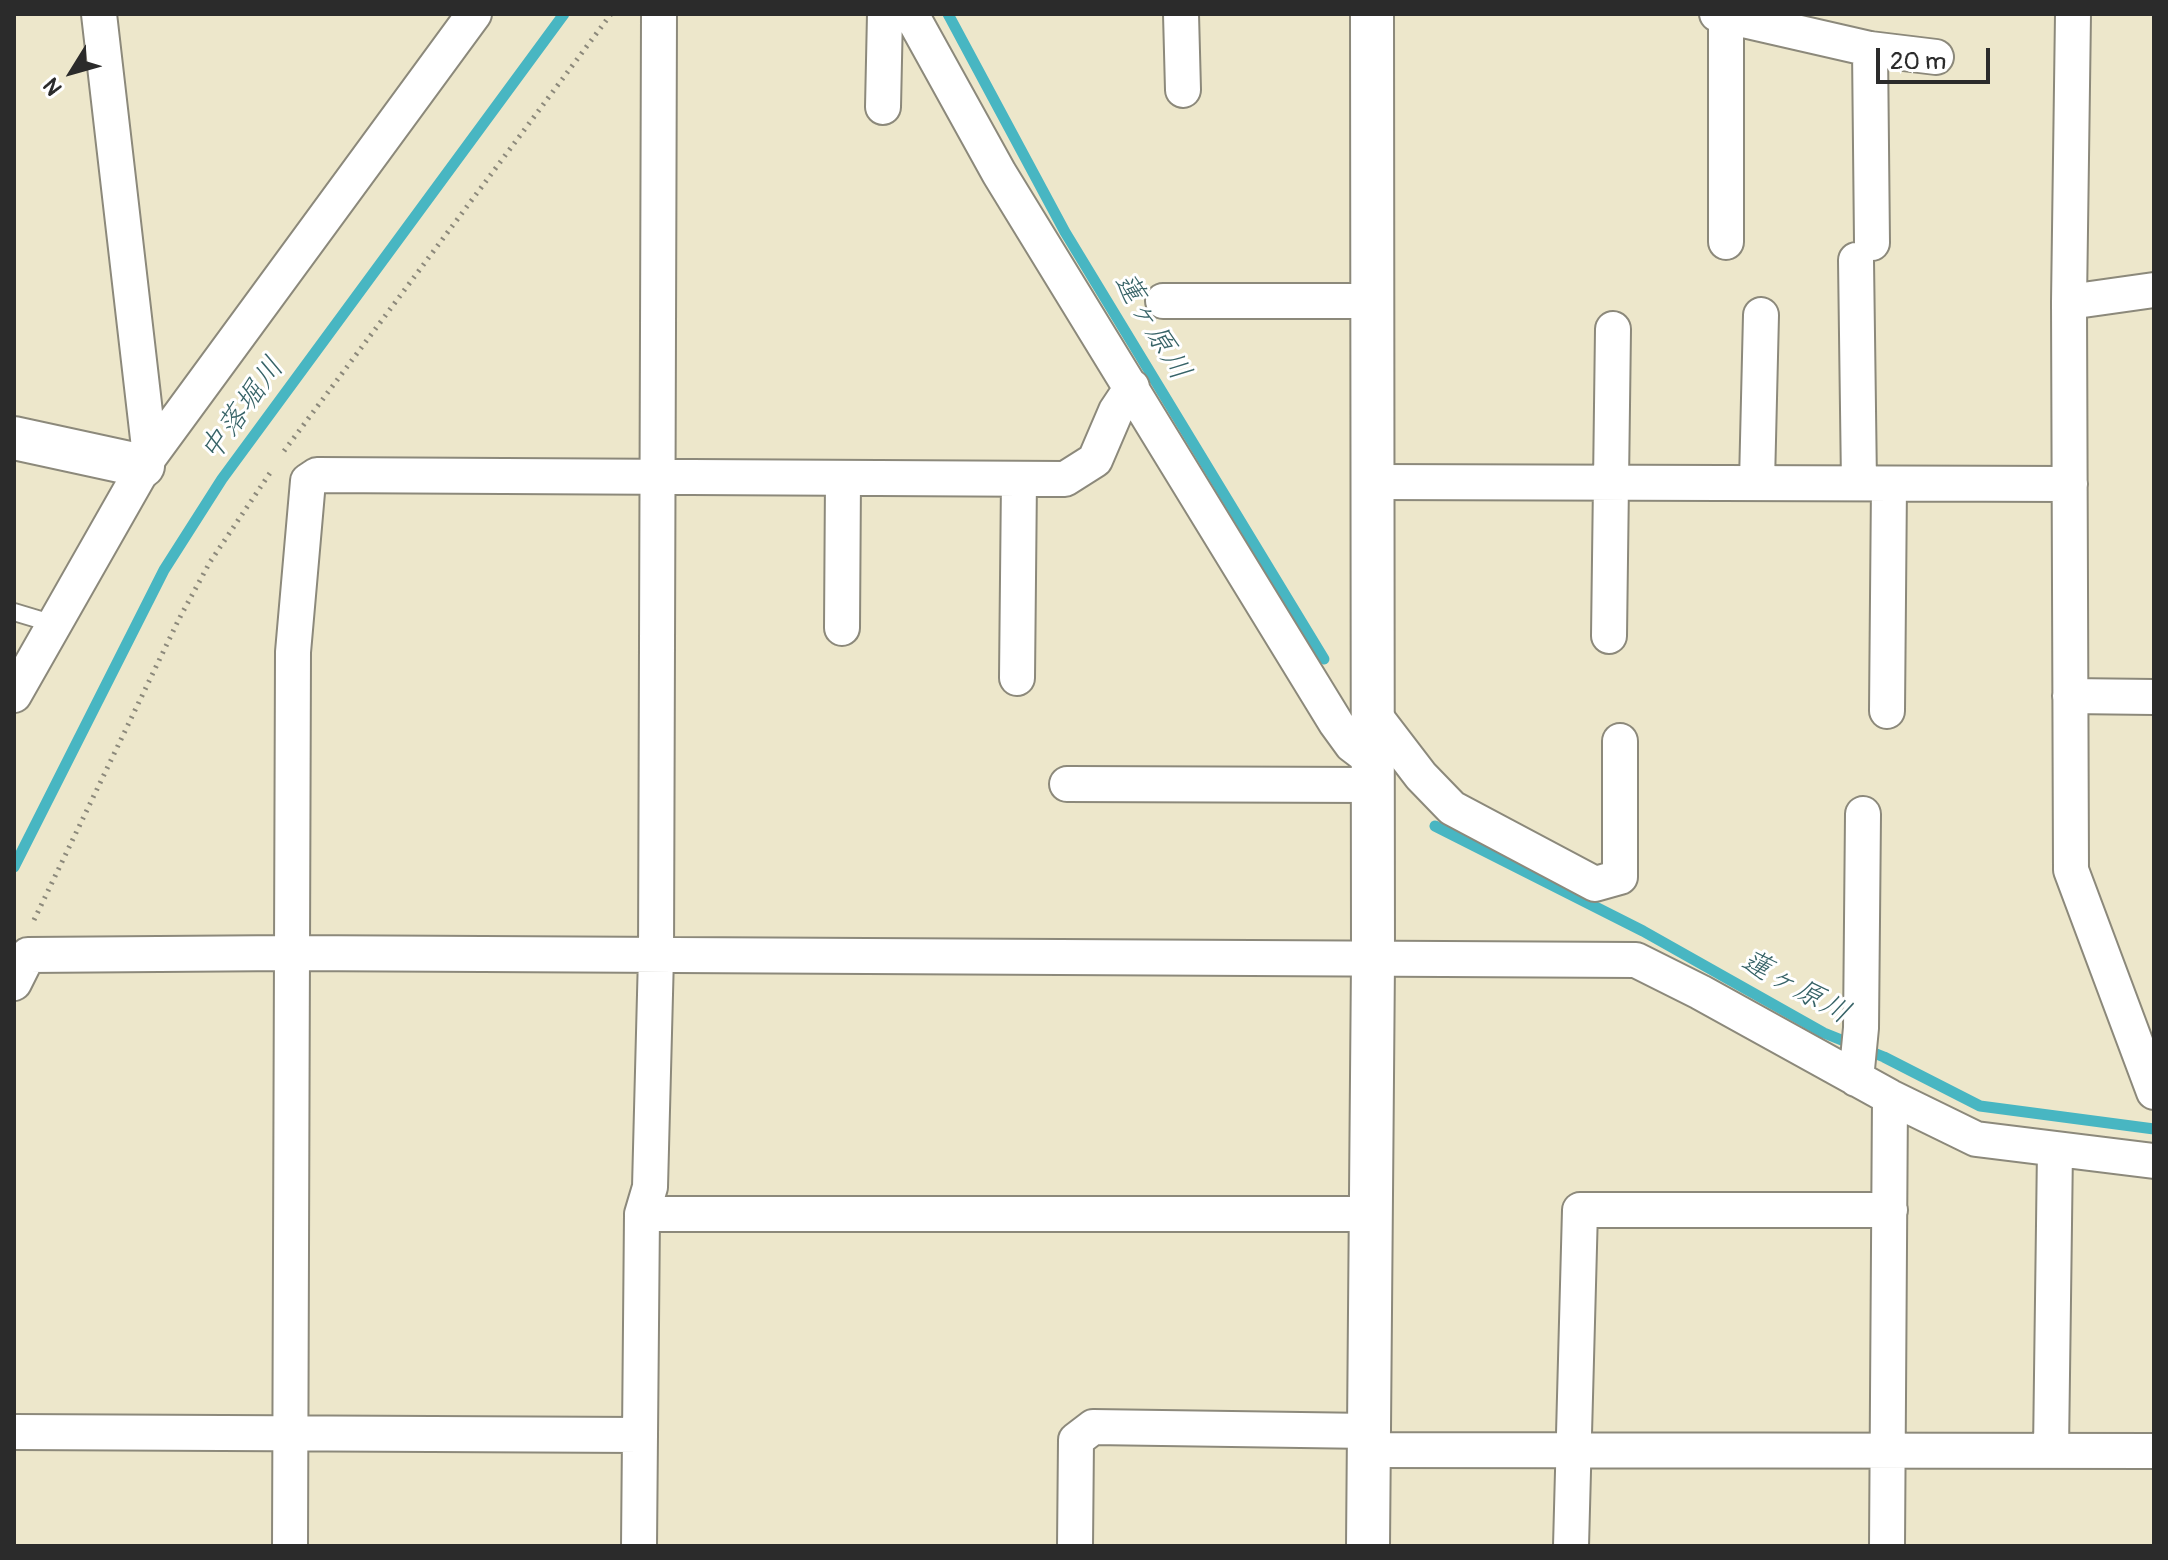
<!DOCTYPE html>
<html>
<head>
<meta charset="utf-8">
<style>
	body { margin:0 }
	#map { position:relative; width:2168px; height:1560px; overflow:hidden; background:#ede7cb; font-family:Pangolin,sans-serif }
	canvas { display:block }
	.frame { position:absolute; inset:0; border:16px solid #2b2b2b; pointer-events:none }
	.north { position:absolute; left:32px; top:32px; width:80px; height:80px; -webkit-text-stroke:6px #fff; paint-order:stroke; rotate:233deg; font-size:22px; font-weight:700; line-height:32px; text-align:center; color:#2b2b2b }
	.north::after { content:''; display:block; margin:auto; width:28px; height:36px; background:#2b2b2b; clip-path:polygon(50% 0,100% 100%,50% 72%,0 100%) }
	.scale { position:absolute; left:1876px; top:48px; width:114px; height:36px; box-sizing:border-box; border:4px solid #2b2b2b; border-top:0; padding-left:10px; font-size:24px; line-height:28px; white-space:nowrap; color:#2b2b2b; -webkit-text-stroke:6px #fff; paint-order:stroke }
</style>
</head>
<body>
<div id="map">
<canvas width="2168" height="1560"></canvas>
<div class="frame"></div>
<div class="north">N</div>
<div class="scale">20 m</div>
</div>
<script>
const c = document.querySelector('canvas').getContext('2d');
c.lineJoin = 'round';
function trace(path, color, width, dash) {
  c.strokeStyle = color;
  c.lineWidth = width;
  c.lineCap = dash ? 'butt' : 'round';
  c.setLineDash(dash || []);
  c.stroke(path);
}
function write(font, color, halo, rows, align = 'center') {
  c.font = font + ' Pangolin,"Klee One",sans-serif';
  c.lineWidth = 6;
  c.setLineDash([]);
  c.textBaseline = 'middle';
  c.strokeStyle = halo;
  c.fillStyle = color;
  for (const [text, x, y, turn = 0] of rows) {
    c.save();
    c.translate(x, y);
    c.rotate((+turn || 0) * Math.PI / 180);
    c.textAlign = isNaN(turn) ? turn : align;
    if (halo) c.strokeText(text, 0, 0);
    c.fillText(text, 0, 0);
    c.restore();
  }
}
trace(new Path2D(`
	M 948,14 L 1065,232 L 1324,659
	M 1435,826 L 1643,931 L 1824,1033 L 1884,1057 L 1980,1106 L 2154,1129
	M 14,867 L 164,570 L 222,479 L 564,14`), '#48b6c2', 11);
const service = new Path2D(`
	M 14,612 L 54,624`);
const minor = new Path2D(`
	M 99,14 L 150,456
	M 911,14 L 999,173 L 1336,723 L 1352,745 L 1373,761
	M 1181,14 L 1183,90
	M 1717,14 L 1870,49 L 1936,57
	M 2073,14 L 2069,302 L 2071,870 L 2154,1092
	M 1870,49 L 1872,243
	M 883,107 L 885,14
	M 1726,242 L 1726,15
	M 1856,260 L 1859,483
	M 1163,301 L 1372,301
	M 2069,302 L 2154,290
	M 1373,482 L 2070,484
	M 1757,482 L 1761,315
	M 842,628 L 843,478
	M 1609,636 L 1613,329
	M 1017,678 L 1019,479
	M 14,695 L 150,456 L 474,14
	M 2070,696 L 2154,697
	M 1887,711 L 1889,484
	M 1372,712 L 1421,776 L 1452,808 L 1595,884 L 1620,877 L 1620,741
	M 1067,784 L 1372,785
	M 14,983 L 28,955 L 290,953 L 1636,960 L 1700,992 L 1890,1097 L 1976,1139 L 2154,1161
	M 1856,1079 L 1861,1028 L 1863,814
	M 642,1214 L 1370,1214
	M 14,1432 L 640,1435
	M 1369,1450 L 2154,1451
	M 2051,1450 L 2055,1149
	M 290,1546 L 293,652 L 308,481 L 317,475 L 1065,479 L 1095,460 L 1116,411 L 1132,387
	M 639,1546 L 642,1214 L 650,1187 L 656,956 L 659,14
	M 1075,1546 L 1076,1440 L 1093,1427 L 1370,1431
	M 1571,1546 L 1580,1210 L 1890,1210
	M 1887,1546 L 1890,1097`);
const tertiary = new Path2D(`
	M 14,438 L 143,466
	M 1368,1546 L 1373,960 L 1372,14`);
trace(service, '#8c897b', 20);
trace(minor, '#8c897b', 38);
trace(tertiary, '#8c897b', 46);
trace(new Path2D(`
	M 284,451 L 611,14
	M 34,920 L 179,619 L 210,562 L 272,470`), '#8c897b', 5, [2, 6]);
trace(service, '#fff', 16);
trace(minor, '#fff', 34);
trace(tertiary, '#fff', 42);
write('italic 30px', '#376367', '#fff', [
	["蓮ヶ原川",1151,327,59],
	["中落堀川",243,410,-54],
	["蓮ヶ原川",1795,988,29]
]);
</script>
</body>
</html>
